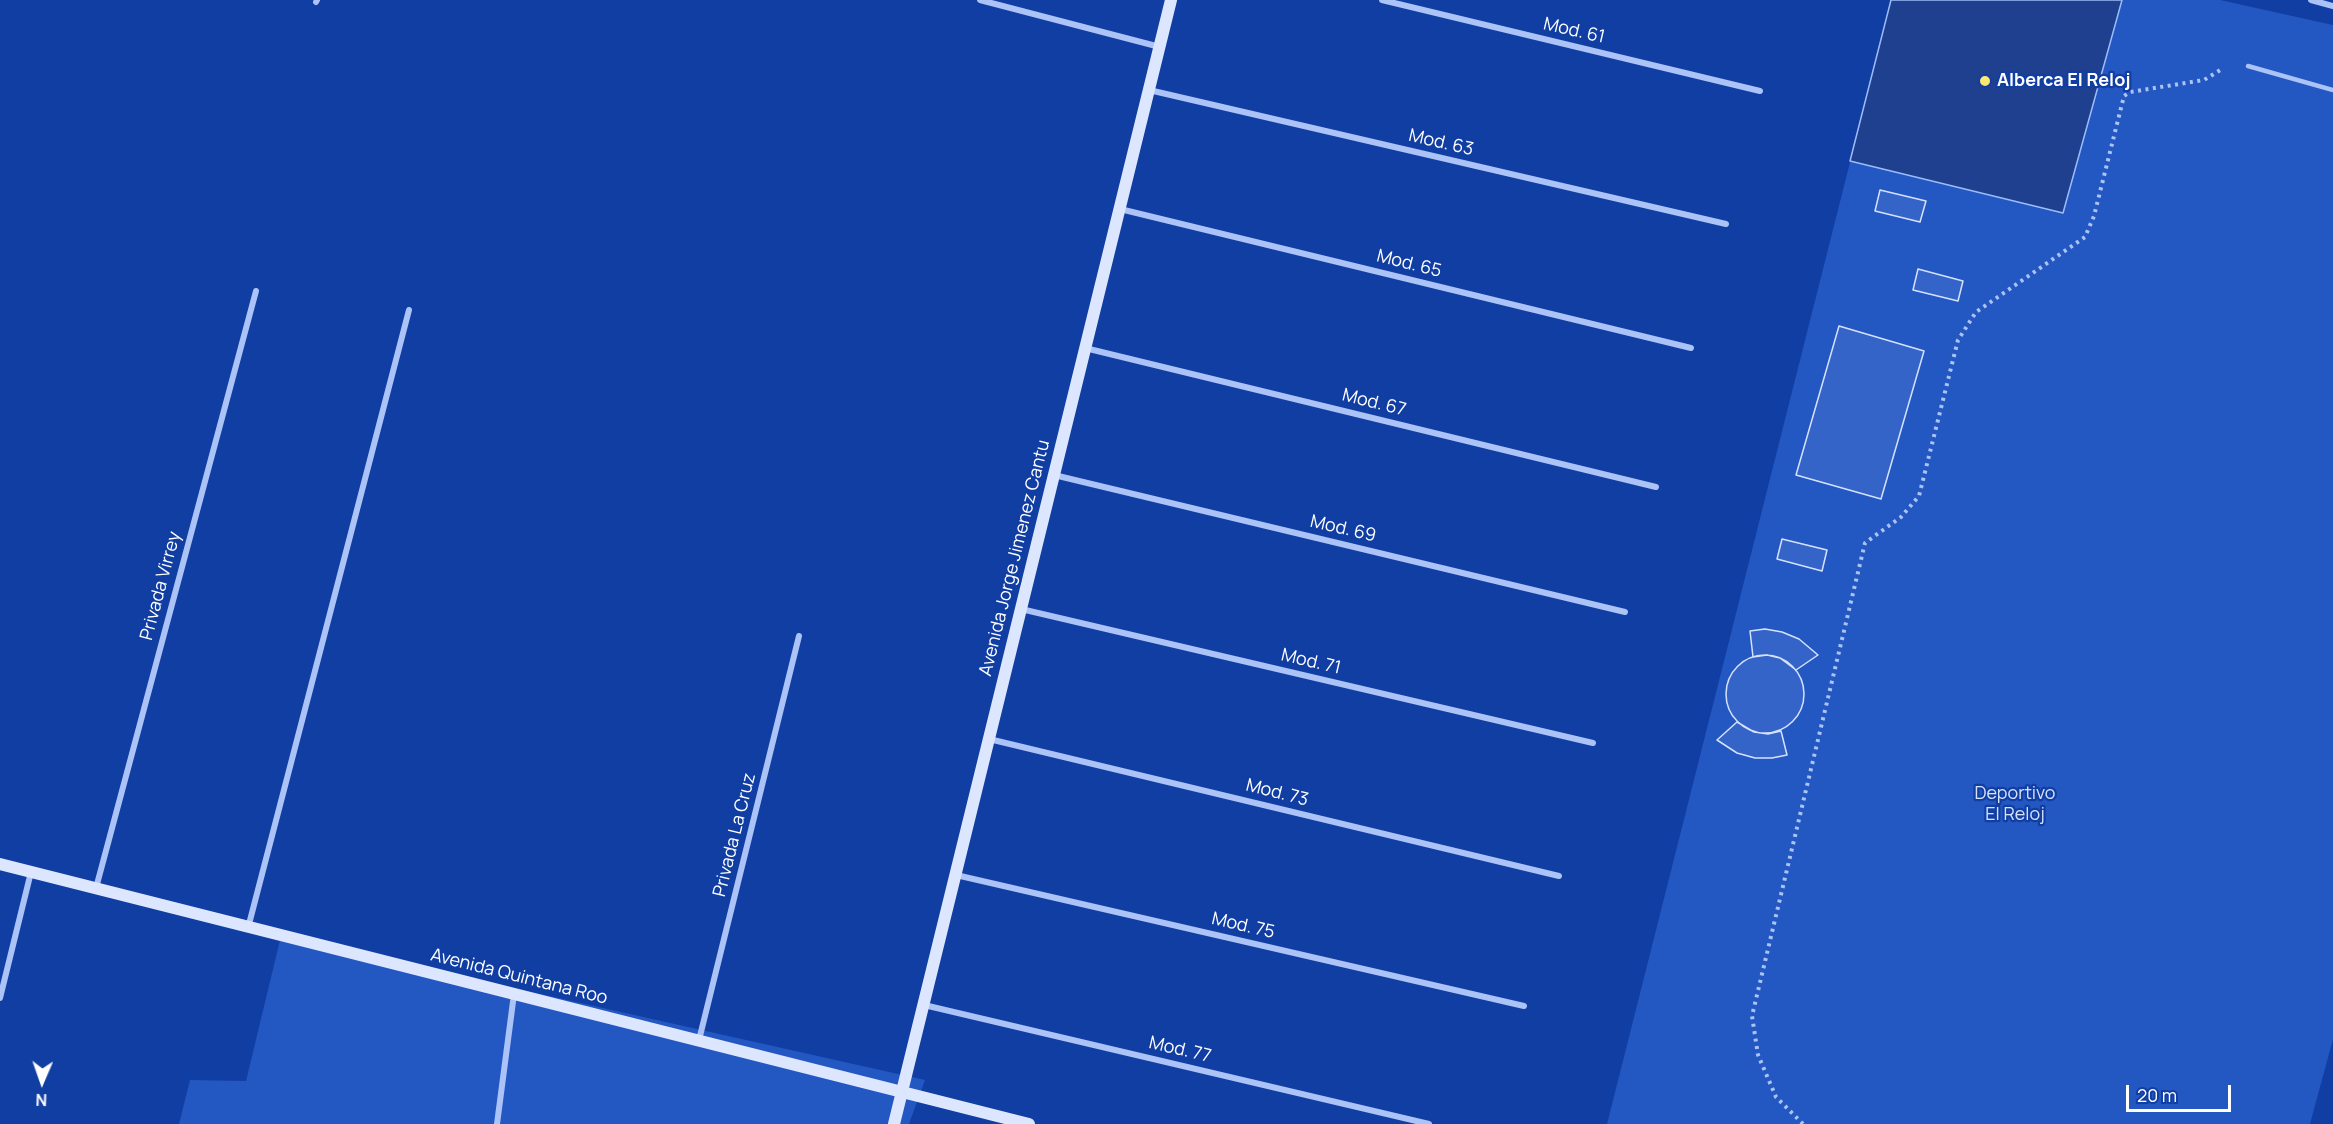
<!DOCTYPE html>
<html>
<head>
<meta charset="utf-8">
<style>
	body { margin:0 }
	#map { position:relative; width:2333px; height:1124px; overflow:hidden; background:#113ea3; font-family:Manrope,sans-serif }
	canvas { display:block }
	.north { position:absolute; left:12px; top:1052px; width:60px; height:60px; -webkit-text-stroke:4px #113ea3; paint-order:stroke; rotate:182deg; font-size:16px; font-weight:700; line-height:24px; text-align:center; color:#fff }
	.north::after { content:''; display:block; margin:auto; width:21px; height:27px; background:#fff; clip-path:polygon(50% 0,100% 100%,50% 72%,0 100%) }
	.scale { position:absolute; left:2126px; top:1085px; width:105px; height:27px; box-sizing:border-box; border:3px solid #fff; border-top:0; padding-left:8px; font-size:18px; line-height:21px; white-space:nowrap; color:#fff; -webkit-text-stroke:4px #113ea3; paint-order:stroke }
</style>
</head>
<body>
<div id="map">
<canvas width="2333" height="1124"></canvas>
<div class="north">N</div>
<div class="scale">20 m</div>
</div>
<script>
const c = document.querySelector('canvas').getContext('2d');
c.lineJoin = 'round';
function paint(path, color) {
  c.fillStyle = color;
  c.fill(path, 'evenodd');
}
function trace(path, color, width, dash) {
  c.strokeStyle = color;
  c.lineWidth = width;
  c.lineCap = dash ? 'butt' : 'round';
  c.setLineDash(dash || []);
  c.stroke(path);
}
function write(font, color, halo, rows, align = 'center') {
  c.font = font + ' Manrope,sans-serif';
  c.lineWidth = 4.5;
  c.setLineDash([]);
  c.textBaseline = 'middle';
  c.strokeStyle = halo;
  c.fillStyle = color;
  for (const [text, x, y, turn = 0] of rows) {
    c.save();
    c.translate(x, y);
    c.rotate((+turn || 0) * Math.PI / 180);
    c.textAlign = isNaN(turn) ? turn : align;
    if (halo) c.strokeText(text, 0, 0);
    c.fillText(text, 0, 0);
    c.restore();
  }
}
paint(new Path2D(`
	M 1891,0 L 2220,0 L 2333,25 L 2333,1039 L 2310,1124 L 1607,1124 Z
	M 281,936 L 925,1080 L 909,1124 L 179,1124 L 190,1080 L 246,1081 Z`), '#2357c2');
const water = new Path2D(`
	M 1891,0 L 2122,0 L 2063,213 L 1850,161 Z`);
paint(water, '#1f408e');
trace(water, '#9dbcf9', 1.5);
const building = new Path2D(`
	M 1880,190 L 1926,201 L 1920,222 L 1875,211 Z
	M 1918,269 L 1963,281 L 1958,301 L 1913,290 Z
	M 1839,326 L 1924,351 L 1881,499 L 1796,475 Z
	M 1782,539 L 1827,550 L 1822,571 L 1777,559 Z
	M 1765,629 L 1782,632 L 1799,639 L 1818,655 L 1796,670 L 1780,658 L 1767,655 L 1753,657 L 1750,631 Z
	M1726 694a39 39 0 1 1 78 0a39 39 0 1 1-78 0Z
	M 1737,722 L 1754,732 L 1768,734 L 1781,731 L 1787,755 L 1772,758 L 1755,758 L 1737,753 L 1717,740 Z`);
paint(building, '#3564c8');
trace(building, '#d5e2fe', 1.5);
trace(new Path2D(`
	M 1803,1124 L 1776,1097 L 1758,1055 L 1752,1016 L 1865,543 L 1901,517 L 1919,496 L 1958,340 L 1976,312 L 2085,237 L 2094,216 L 2124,96 L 2130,92 L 2204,80 L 2222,69`), '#abc3f6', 4, [3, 4.5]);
trace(new Path2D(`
	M 2248,66 L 2333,90`), '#abc3f6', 4.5);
trace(new Path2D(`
	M 980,0 L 1160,47
	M 1382,0 L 1760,91
	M 2311,0 L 2333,6
	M 316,2 L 317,0
	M 1149,90 L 1726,224
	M 1120,209 L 1691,348
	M 1085,348 L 1656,487
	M 1054,475 L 1625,612
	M 1021,609 L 1593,743
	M 989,739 L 1559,876
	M 956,875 L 1524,1006
	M 96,888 L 256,291
	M 248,928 L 409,310
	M 0,998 L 31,872
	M 924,1005 L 1429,1124
	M 699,1040 L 799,636
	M 497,1124 L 514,994`), '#abc3f6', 6);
trace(new Path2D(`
	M 0,864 L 1029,1124
	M 894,1124 L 1171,0`), '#dce6fe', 12);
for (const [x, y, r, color] of [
	[1985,81,6,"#ffe870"]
]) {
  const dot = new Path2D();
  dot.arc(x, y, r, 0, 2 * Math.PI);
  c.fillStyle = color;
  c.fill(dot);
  trace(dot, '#113ea3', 2);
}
write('18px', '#fff', '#113ea3', [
	["Mod. 61",1574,31,13],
	["Mod. 63",1441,143,13],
	["Mod. 65",1409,264,14],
	["Mod. 67",1374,403,14],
	["Mod. 69",1343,529,13],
	["Avenida Jorge Jimenez Cantu",1015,558,-76],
	["Privada Virrey",161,586,-75],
	["Mod. 71",1311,662,13],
	["Mod. 73",1277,793,14],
	["Privada La Cruz",735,835,-76],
	["Mod. 75",1243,926,13],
	["Avenida Quintana Roo",519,977,14],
	["Mod. 77",1180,1050,13]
]);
write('bold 18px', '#fff', '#113ea3', [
	["Alberca El Reloj",1997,81]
], 'left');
write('18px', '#d5e2fe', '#113ea3', [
	["Deportivo",2015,794],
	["El Reloj",2015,815]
]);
</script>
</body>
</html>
